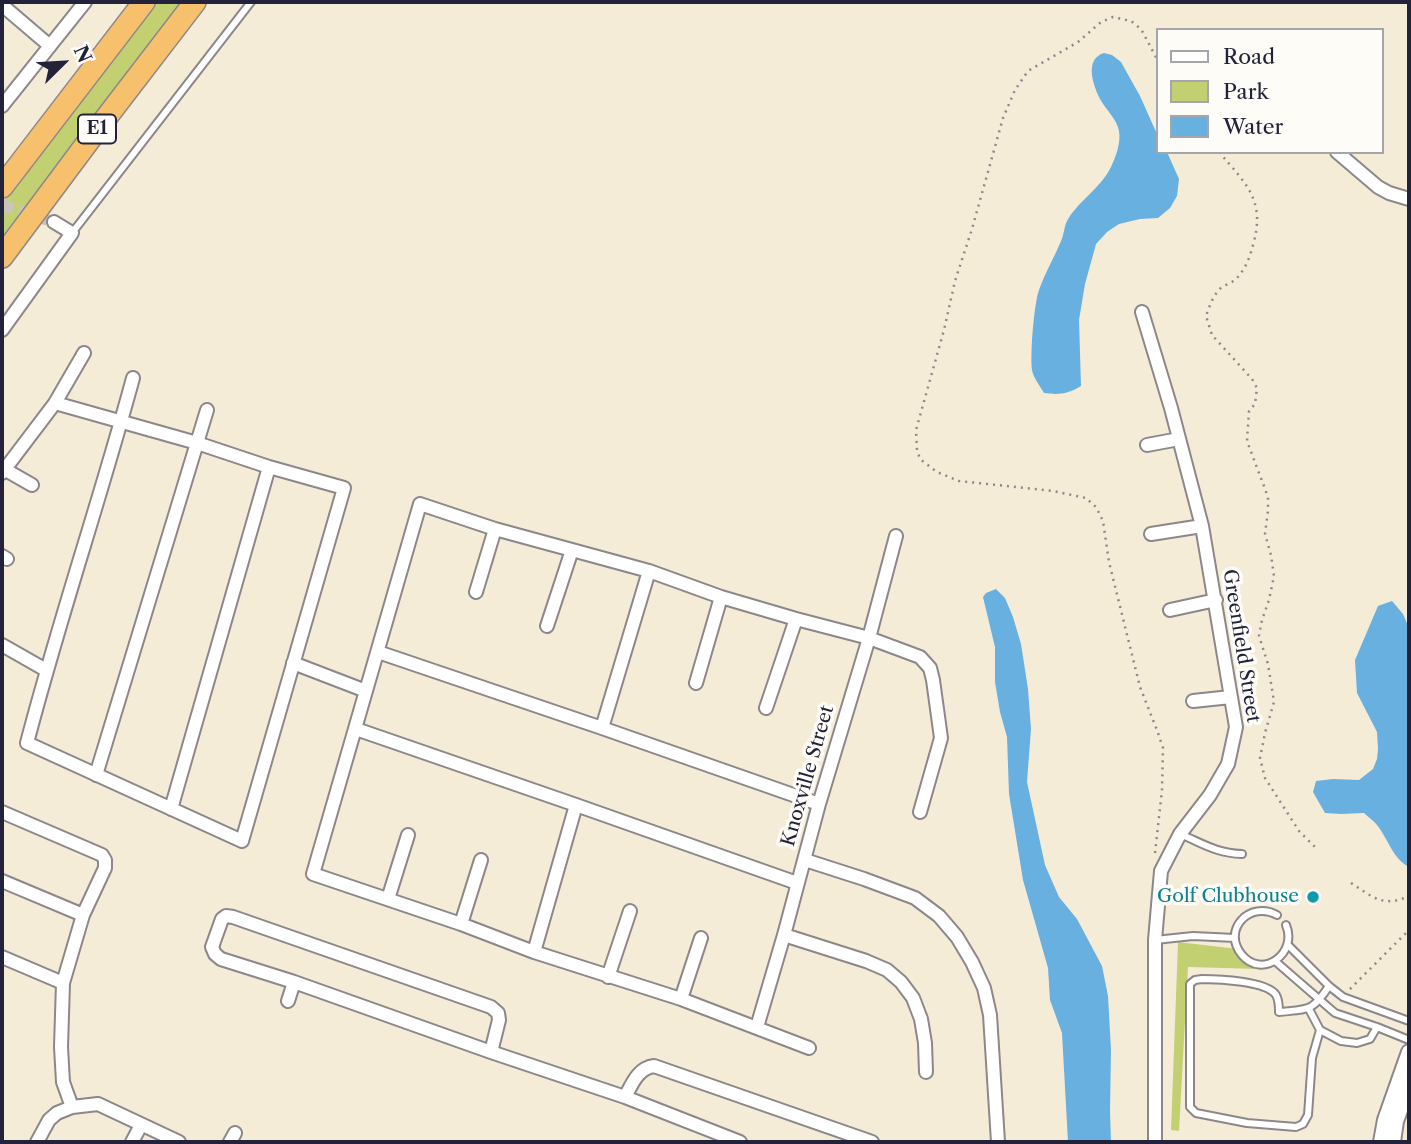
<!DOCTYPE html>
<html>
<head>
<meta charset="utf-8">
<style>
	body { margin:0 }
	#map { position:relative; width:1411px; height:1144px; overflow:hidden; background:#f5ecd8; font-family:"Libre Caslon Text",serif }
	canvas { display:block }
	.frame { position:absolute; inset:0; border:4px solid #22223b; pointer-events:none }
	.legend { position:absolute; left:1156px; top:28px; width:228px; height:126px; box-sizing:border-box; background:#fdfcf7; border:2px solid #a5a5ac; margin:0; padding:9px 12px; list-style:none; font-size:21px; color:#22223b }
	.legend li { display:flex; align-items:center; gap:14px; height:35px }
	.legend b { width:35px; border:2px solid #a5a5ac }
	.north { position:absolute; left:28px; top:28px; width:70px; height:70px; -webkit-text-stroke:5px #fdfcf7; paint-order:stroke; rotate:66deg; font-size:19px; font-weight:700; line-height:28px; text-align:center; color:#22223b }
	.north::after { content:''; display:block; margin:auto; width:24px; height:32px; background:#22223b; clip-path:polygon(50% 0,100% 100%,50% 72%,0 100%) }
</style>
</head>
<body>
<div id="map">
<canvas width="1411" height="1144"></canvas>
<div class="frame"></div>
<ul class="legend">
<li><b style="height:9px;background:#fff"></b>Road</li>
<li><b style="height:19px;background:#c3d072"></b>Park</li>
<li><b style="height:19px;background:#67b0df"></b>Water</li>
</ul>
<div class="north">N</div>
</div>
<script>
const c = document.querySelector('canvas').getContext('2d');
c.lineJoin = 'round';
function paint(path, color) {
  c.fillStyle = color;
  c.fill(path, 'evenodd');
}
function trace(path, color, width, dash) {
  c.strokeStyle = color;
  c.lineWidth = width;
  c.lineCap = dash ? 'butt' : 'round';
  c.setLineDash(dash || []);
  c.stroke(path);
}
function write(font, color, halo, rows, align = 'center') {
  c.font = font + ' "Libre Caslon Text",serif';
  c.lineWidth = 7;
  c.setLineDash([]);
  c.textBaseline = 'middle';
  c.strokeStyle = halo;
  c.fillStyle = color;
  for (const [text, x, y, turn = 0] of rows) {
    c.save();
    c.translate(x, y);
    c.rotate((+turn || 0) * Math.PI / 180);
    c.textAlign = isNaN(turn) ? turn : align;
    if (halo) c.strokeText(text, 0, 0);
    c.fillText(text, 0, 0);
    c.restore();
  }
}
paint(new Path2D(`
	M 153,2 L 185,2 L 2,246 L 2,203 Z
	M 1178,942 L 1238,949 L 1258,969 L 1188,967 L 1179,1131 L 1171,1130 Z`), '#c3d072');
paint(new Path2D(`
	M 1104,53 L 1112,55 L 1121,62 L 1140,96 L 1157,134 L 1157,152 L 1167,152 L 1179,179 L 1177,196 L 1170,208 L 1158,218 L 1140,219 L 1119,224 L 1107,232 L 1096,244 L 1085,284 L 1079,320 L 1081,386 C 1068,394 1059,395 1044,393 C 1040,386 1033,377 1032,370 C 1030,354 1034,304 1039,290 C 1045,273 1054,258 1061,241 C 1064,235 1064,227 1067,221 C 1078,201 1101,188 1111,167 C 1116,156 1121,143 1119,131 C 1117,119 1106,110 1100,99 C 1093,85 1084,59 1104,53 Z
	M 996,589 L 1005,598 L 1013,617 L 1021,644 L 1028,689 L 1031,729 L 1027,782 L 1045,865 L 1059,897 L 1077,919 L 1102,966 L 1108,996 L 1111,1050 L 1110,1111 L 1111,1142 L 1068,1142 L 1062,1033 L 1050,1000 L 1048,968 L 1023,880 L 1009,794 L 1007,737 L 1000,712 L 995,682 L 995,647 L 983,597 L 986,593 Z
	M 1392,601 L 1403,614 L 1409,628 L 1409,867 C 1392,858 1389,840 1377,825 C 1374,821 1368,817 1364,813 L 1341,814 L 1325,813 L 1313,792 L 1316,781 L 1333,779 L 1359,780 L 1373,769 L 1377,759 L 1378,749 L 1377,732 L 1357,693 L 1355,660 L 1378,606 Z`), '#67b0df');
trace(new Path2D(`
	M 2,205 L 54,222`), '#cbc4b9', 12, [12, 6]);
const service = new Path2D(`
	M 72,233 L 251,2
	M 1180,834 C 1204,844 1216,853 1242,854
	M 1277,915 C 1250,900 1221,930 1242,955 C 1262,979 1298,954 1286,925
	M 1155,940 L 1193,936 L 1235,938
	M 1288,945 L 1329,986 L 1343,997 L 1409,1021
	M 1275,961 L 1335,1013 L 1377,1027 L 1409,1040
	M 1309,1009 L 1320,1030 L 1341,1041 L 1357,1043 L 1370,1039 L 1377,1027
	M 1320,1030 L 1312,1058 L 1308,1115 L 1303,1124 L 1296,1127 L 1247,1123 L 1196,1113 L 1190,1107 L 1190,984 L 1195,980 L 1202,979 C 1218,979 1267,981 1276,995 C 1279,1000 1279,1006 1279,1012 C 1309,1009 1312,1012 1329,986`);
const minor = new Path2D(`
	M 2,5 L 50,46
	M 2,106 L 85,2
	M 1337,152 L 1378,187 L 1389,193 L 1409,199
	M 1142,312 L 1171,408 L 1202,526 L 1236,727 L 1228,764 L 1210,795 L 1180,834 L 1161,871 L 1155,940 L 1155,1142
	M 2,330 L 72,233 L 54,222
	M 55,403 L 197,443 L 269,467 L 344,488 L 242,841 L 27,743 C 59,620 100,500 133,378
	M 1147,445 L 1179,439
	M 4,469 L 32,485
	M 2,473 L 55,403 L 84,353
	M 1151,534 L 1202,526
	M 2,556 L 7,559
	M 476,592 L 495,529
	M 1170,610 L 1216,600
	M 547,626 L 572,550
	M 2,645 L 46,670
	M 378,652 L 602,728 L 819,804
	M 293,663 L 366,691
	M 696,683 L 721,597
	M 1193,701 L 1231,697
	M 766,708 L 796,619
	M 602,728 L 649,571
	M 356,729 L 576,805 L 797,883
	M 96,775 L 207,410
	M 171,809 L 269,467
	M 2,812 L 102,855 L 105,860 L 105,868 L 83,915 L 63,983 L 61,1047 L 63,1082 L 72,1107
	M 805,860 L 864,879 L 915,898 L 939,916 L 957,937 L 972,962 L 984,988 L 990,1015 L 998,1142
	M 2,881 L 83,915
	M 388,899 L 408,835
	M 461,924 L 481,860
	M 784,935 L 866,961 L 887,970 L 901,982 L 913,998 L 921,1019 L 925,1043 L 926,1072
	M 534,952 L 576,805
	M 2,957 L 63,983
	M 608,977 L 630,911
	M 681,999 L 701,938
	M 288,1001 L 294,982
	M 757,1027 L 784,935 L 819,804 L 869,638 L 896,536
	M 809,1048 L 681,999 L 534,952 L 461,924 L 313,874 L 420,504 L 495,529 L 649,571 L 721,597 L 796,619 L 869,638 L 920,657 L 930,668 L 933,680 L 941,738 L 920,812
	M 491,1052 L 499,1020 L 498,1013 L 491,1007 L 233,917 L 226,916 L 222,919 L 212,947 L 215,954 L 221,959 L 294,982 L 491,1052 L 625,1097 L 740,1142
	M 625,1097 C 632,1084 638,1068 654,1066 L 872,1142
	M 37,1142 L 49,1120 L 57,1113 L 72,1107 L 98,1104 L 179,1142
	M 132,1142 L 141,1125
	M 230,1142 L 235,1133`);
const tertiary = new Path2D(`
	M 1381,1142 L 1385,1120 L 1409,1052
	M 1393,1142 L 1396,1121 L 1409,1086`);
const motorway = new Path2D(`
	M 2,187 L 144,2
	M 2,257 L 96,131 L 195,2`);
trace(service, '#8c878a', 10);
trace(minor, '#8c878a', 16);
trace(tertiary, '#8c878a', 18);
trace(motorway, '#8c878a', 24);
trace(new Path2D(`
	M 1219,152 C 1246,184 1266,200 1253,245 C 1250,257 1245,270 1236,279 C 1231,284 1222,285 1218,291 C 1212,298 1209,308 1206,316 L 1212,335 L 1252,379 L 1257,388 L 1255,404 L 1249,411 L 1247,441 L 1268,497 L 1268,511 L 1265,534 L 1271,555 L 1274,576 L 1269,600 L 1262,620 L 1259,636 L 1268,664 L 1274,702 L 1265,733 L 1260,758 L 1265,778 L 1299,831 L 1316,848
	M 1155,853 L 1162,790 L 1163,748 L 1157,730 L 1140,687 L 1109,562 L 1103,521 L 1096,507 L 1086,498 L 1053,491 L 959,481 L 937,472 L 920,459 L 917,450 L 916,430 L 944,330 L 955,281 L 972,229 L 1003,118 L 1015,90 L 1028,71 L 1078,42 L 1101,22 L 1113,17 L 1131,21 L 1141,29 L 1157,59
	M 1351,883 C 1373,897 1383,908 1409,896
	M 1350,989 L 1409,930`), '#8c878a', 2.5, [2, 5]);
trace(service, '#fff', 6);
trace(minor, '#fff', 12);
trace(tertiary, '#fff', 14);
trace(motorway, '#f7c06c', 21);
for (const [x, y, r, color] of [
	[1313,897,7,"#0f9aa8"]
]) {
  const dot = new Path2D();
  dot.arc(x, y, r, 0, 2 * Math.PI);
  c.fillStyle = color;
  c.fill(dot);
  trace(dot, '#fdfcf7', 2.5);
}
for (const [x, y, w] of [
	[97,129,38]
]) {
  const box = new Path2D();
  box.roundRect(x - w / 2, y - 14.5, w, 29, 5);
  c.fillStyle = '#fdfcf7';
  c.fill(box);
  trace(box, '#22223b', 2);
}
write('bold 18px', '#22223b', null, [
	["E1",97,129]
]);
write('19px', '#22223b', '#fdfcf7', [
	["Greenfield Street",1241,646,81],
	["Knoxville Street",808,776,-74]
]);
write('19px', '#0d838f', '#fdfcf7', [
	["Golf Clubhouse",1299,897]
], 'right');
</script>
</body>
</html>
